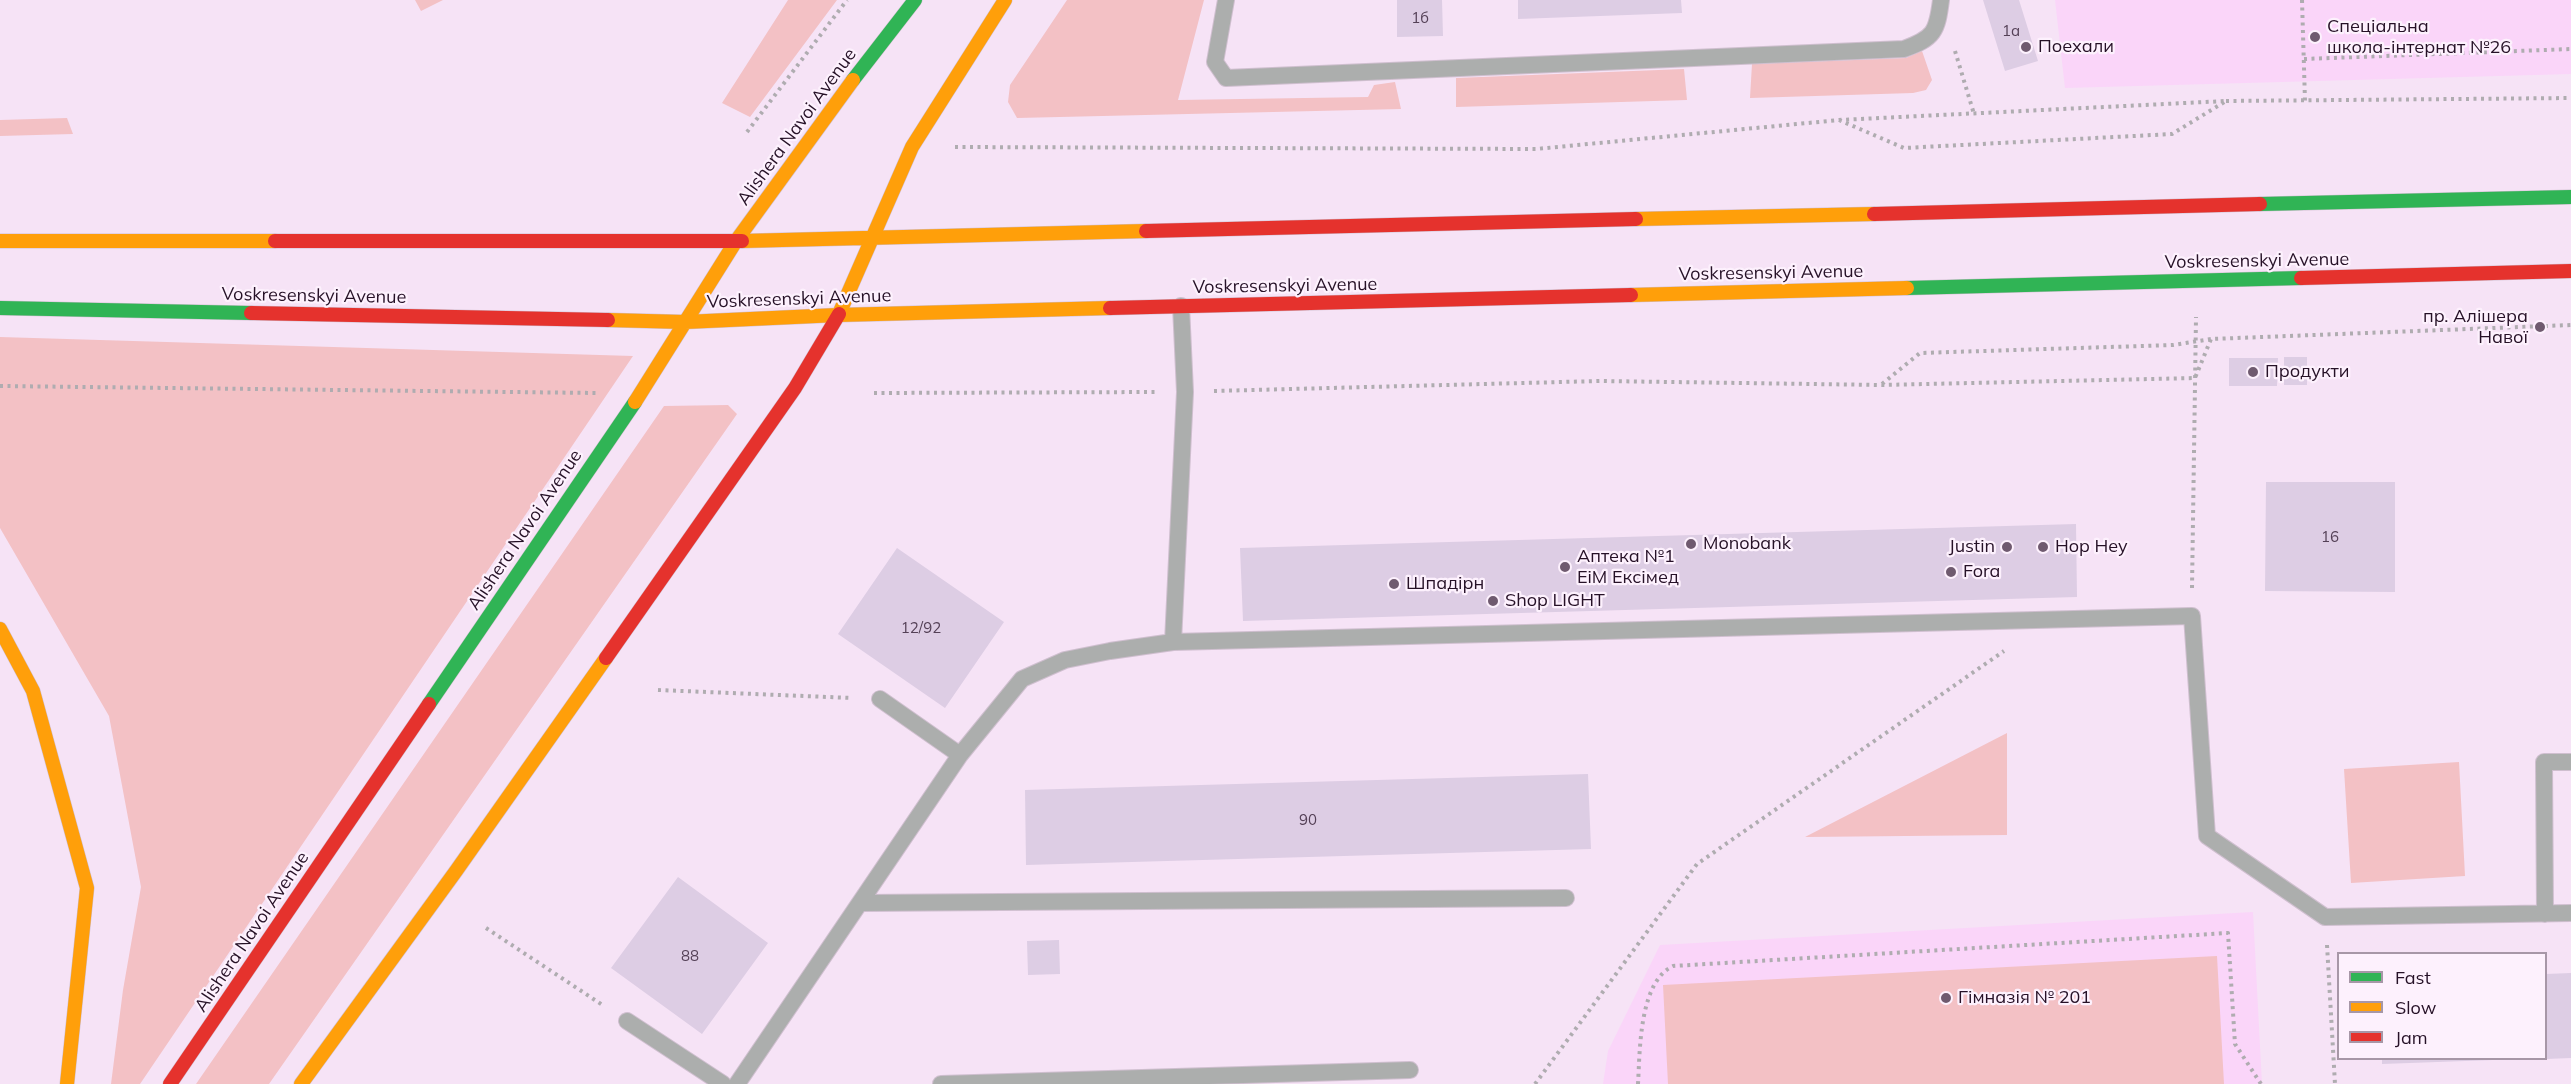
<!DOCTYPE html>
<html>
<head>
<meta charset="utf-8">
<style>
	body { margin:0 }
	#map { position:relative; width:2571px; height:1084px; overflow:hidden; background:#f6e3f6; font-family:Mulish,sans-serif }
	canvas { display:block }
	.legend { position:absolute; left:2337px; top:952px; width:210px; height:108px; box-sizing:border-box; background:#fdf1fd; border:2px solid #a797a7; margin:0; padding:8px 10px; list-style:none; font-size:18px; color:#261127 }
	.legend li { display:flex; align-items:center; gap:12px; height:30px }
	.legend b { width:30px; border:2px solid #a797a7 }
</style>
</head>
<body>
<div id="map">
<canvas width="2571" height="1084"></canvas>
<ul class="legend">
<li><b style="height:8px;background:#30b455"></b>Fast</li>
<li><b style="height:8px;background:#ff9f0a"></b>Slow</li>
<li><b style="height:8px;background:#e5322d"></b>Jam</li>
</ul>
</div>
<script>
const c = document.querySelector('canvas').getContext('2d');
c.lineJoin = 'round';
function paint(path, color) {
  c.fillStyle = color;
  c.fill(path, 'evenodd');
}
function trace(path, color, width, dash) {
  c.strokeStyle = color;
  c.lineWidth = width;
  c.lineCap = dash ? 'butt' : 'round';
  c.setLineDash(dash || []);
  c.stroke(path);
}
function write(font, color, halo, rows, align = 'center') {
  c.font = font + ' Mulish,sans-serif';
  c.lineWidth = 4.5;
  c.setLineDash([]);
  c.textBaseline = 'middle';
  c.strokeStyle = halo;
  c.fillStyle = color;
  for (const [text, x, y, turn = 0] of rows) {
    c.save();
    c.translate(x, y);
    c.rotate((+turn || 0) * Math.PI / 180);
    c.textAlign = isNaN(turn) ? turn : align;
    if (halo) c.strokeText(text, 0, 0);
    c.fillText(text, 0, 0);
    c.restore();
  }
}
paint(new Path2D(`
	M 2055,0 L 2571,0 L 2571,74 L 2065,88 Z
	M 2253,912 L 2262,1084 L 1603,1084 L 1608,1051 L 1660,945 Z`), '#fad5f9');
paint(new Path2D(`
	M 415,0 L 443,0 L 421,11 Z
	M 788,0 L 837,0 L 750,117 L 722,103 Z
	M 1067,0 L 1204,0 L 1178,100 L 1368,97 L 1374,85 L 1395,82 L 1401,109 L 1017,118 L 1008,102 L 1010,85 Z
	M 1922,51 L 1932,80 L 1926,90 L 1913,93 L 1750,98 L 1752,64 L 1906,58 Z
	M 1684,69 L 1687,100 L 1456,107 L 1456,78 Z
	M 67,118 L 73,134 L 0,136 L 0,120 Z
	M 0,337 L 633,356 L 140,1084 L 111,1084 L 123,990 L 141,887 L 109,716 L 0,528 Z
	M 728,405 L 737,414 L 269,1084 L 196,1084 L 664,406 Z
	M 2007,733 L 2007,835 L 1805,837 Z
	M 2459,762 L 2465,876 L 2351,883 L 2344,769 Z
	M 2217,956 L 2224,1084 L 1668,1084 L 1663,985 Z`), '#f3c1c5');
paint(new Path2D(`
	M 1397,0 L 1442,0 L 1443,36 L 1397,37 Z
	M 1518,0 L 1681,0 L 1682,13 L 1518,19 Z
	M 1983,0 L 2019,0 L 2038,61 L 2005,71 Z
	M 2284,357 L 2307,357 L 2307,385 L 2284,385 Z
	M 2229,358 L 2278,358 L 2277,386 L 2229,386 Z
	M 2266,482 L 2395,482 L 2395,592 L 2265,591 Z
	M 2076,524 L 2077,597 L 1243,621 L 1240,548 Z
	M 897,548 L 1004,622 L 945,708 L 838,634 Z
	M 1588,774 L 1591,849 L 1026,865 L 1025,790 Z
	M 678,877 L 768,943 L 702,1034 L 611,968 Z
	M 1059,940 L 1060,974 L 1028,975 L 1027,941 Z
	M 2571,973 L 2571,1058 L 2546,1059 L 2546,974 Z
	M 2382,1058 L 2493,1058 L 2493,1060 L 2382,1064 Z`), '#ddcde4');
const lane = new Path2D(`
	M 1226,0 L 1215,62 L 1226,78 L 1904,49 C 1934,38 1937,32 1941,0
	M 1173,642 L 1185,392 L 1181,306
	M 880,699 L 960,755
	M 861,903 L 1566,898
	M 2545,914 L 2544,762 L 2571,762
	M 627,1021 L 723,1084
	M 737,1084 L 960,755 L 1022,679 L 1065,660 L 1110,651 L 1173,642 L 2192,616 L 2207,836 L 2325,917 L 2571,913
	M 941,1084 L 1410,1070`);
const fast = new Path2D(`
	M 853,80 L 915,0
	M 2260,204 L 2571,197
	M 1907,288 L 2301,278
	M 0,308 L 251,313
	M 429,704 L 635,402`);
const slow = new Path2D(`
	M 1636,219 L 1874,214
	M 0,241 L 275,241
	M 742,241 L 1146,231
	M 1631,295 L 1907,288
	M 839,314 L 912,147 L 1005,0
	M 608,320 L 685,322 L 838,315 L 1110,308
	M 635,402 L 736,241 L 853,80
	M 0,629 L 33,691 L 87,888 L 67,1084
	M 301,1084 L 456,871 L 606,658`);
const jam = new Path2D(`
	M 1874,214 L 2260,204
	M 1146,231 L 1636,219
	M 275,241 L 742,241
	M 2301,278 L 2571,271
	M 1110,308 L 1631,295
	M 251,313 L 608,320
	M 606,658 L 795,388 L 839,314
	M 170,1084 L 429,704`);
trace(lane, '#cfbfcf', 18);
trace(fast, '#cfbfcf', 15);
trace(slow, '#cfbfcf', 15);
trace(jam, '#cfbfcf', 15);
trace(new Path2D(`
	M 2302,0 L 2305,101
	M 1955,51 L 1974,114
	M 2304,59 L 2571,49
	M 2226,101 L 2571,98
	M 747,132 L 847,0
	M 955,147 L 1536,149 L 1839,120 L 2226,101 L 2172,134 L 1904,148 L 1839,120
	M 1882,384 L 1920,353 L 2173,345 L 2211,339
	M 0,386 L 596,393
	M 1214,391 L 1600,381 L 1882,385 L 2195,378 L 2211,339 L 2571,325
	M 874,393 L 1158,392
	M 2192,588 L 2196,317
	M 658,690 L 852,698
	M 486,928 L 604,1006
	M 2327,945 L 2335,1084
	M 1535,1084 L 1697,864 L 2004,651
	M 1638,1084 C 1640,1050 1639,982 1673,966 L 2228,933 L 2235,1044 L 2261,1084`), '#afacb0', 4, [3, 4.5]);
trace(lane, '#acaead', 16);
trace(fast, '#30b455', 14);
trace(slow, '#ff9f0a', 14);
trace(jam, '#e5322d', 14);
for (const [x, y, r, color] of [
	[2315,37,6,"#6f5a6f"],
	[2026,47,6,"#6f5a6f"],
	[2540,327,6,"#6f5a6f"],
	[2253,372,6,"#6f5a6f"],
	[1691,544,6,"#6f5a6f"],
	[2007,547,6,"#6f5a6f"],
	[2043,547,6,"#6f5a6f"],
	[1565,567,6,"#6f5a6f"],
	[1951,572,6,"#6f5a6f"],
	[1394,584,6,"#6f5a6f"],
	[1493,601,6,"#6f5a6f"],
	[1946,998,6,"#6f5a6f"]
]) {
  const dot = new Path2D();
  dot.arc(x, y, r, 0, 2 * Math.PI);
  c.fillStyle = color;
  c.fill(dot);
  trace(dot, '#fdf1fd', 2);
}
write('15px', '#544056', null, [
	["1б",1420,18],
	["1а",2011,31],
	["16",2330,537],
	["12/92",921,628],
	["90",1308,820],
	["88",690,956]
]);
write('18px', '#261127', '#fdf1fd', [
	["Спеціальна",2327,27],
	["школа-інтернат №26",2327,48],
	["Поехали",2038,47],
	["пр. Алішера",2528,317,"right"],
	["Навої",2528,338,"right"],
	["Продукти",2265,372],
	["Monobank",1703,544],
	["Justin",1995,547,"right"],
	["Hop Hey",2055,547],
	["Аптека №1",1577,557],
	["EiM Ексімед",1577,578],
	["Fora",1963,572],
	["Шпадірн",1406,584],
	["Shop LIGHT",1505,601],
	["Гімназія № 201",1958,998]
], 'left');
write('18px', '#261127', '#fdf1fd', [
	["Alishera Navoi Avenue",797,127,-54],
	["Voskresenskyi Avenue",2257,261,-1],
	["Voskresenskyi Avenue",1771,273,-1],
	["Voskresenskyi Avenue",1285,286,-1],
	["Voskresenskyi Avenue",314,296,1],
	["Voskresenskyi Avenue",799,299,-2],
	["Alishera Navoi Avenue",525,530,-56],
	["Alishera Navoi Avenue",252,932,-56]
]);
</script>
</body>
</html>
